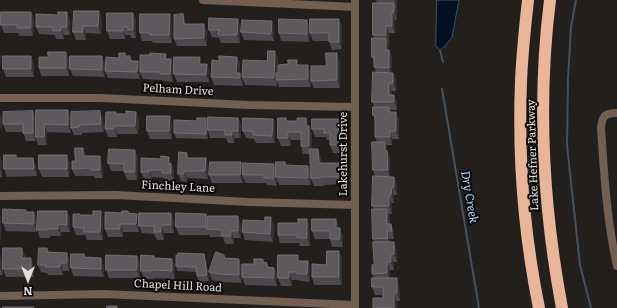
<!DOCTYPE html>
<html>
<head>
<meta charset="utf-8">
<style>
	body { margin:0 }
	#map { position:relative; width:617px; height:308px; overflow:hidden; background:#221f1c; font-family:Literata,serif }
	canvas { display:block }
	.north { position:absolute; left:8px; top:260px; width:40px; height:40px; -webkit-text-stroke:3px #0b0908; paint-order:stroke; rotate:180deg; font-size:11px; font-weight:700; line-height:16px; text-align:center; color:#e2e0de }
	.north::after { content:''; display:block; margin:auto; width:14px; height:18px; background:#e2e0de; clip-path:polygon(50% 0,100% 100%,50% 72%,0 100%) }
</style>
</head>
<body>
<div id="map">
<canvas width="617" height="308"></canvas>
<div class="north">N</div>
</div>
<script>
const c = document.querySelector('canvas').getContext('2d');
c.lineJoin = 'round';
function paint(path, color) {
  c.fillStyle = color;
  c.fill(path, 'evenodd');
}
function trace(path, color, width, dash) {
  c.strokeStyle = color;
  c.lineWidth = width;
  c.lineCap = dash ? 'butt' : 'round';
  c.setLineDash(dash || []);
  c.stroke(path);
}
function write(font, color, halo, rows, align = 'center') {
  c.font = font + ' Literata,serif';
  c.lineWidth = 4;
  c.setLineDash([]);
  c.textBaseline = 'middle';
  c.strokeStyle = halo;
  c.fillStyle = color;
  for (const [text, x, y, turn = 0] of rows) {
    c.save();
    c.translate(x, y);
    c.rotate((+turn || 0) * Math.PI / 180);
    c.textAlign = isNaN(turn) ? turn : align;
    if (halo) c.strokeText(text, 0, 0);
    c.fillText(text, 0, 0);
    c.restore();
  }
}
const water = new Path2D(`
	M 437,0 L 459,0 L 452,37 L 445,46 L 440,50 L 436,46 Z`);
paint(water, '#001121');
trace(water, '#444f5a', 1);
trace(new Path2D(`
	M 576,0 L 571,27 L 568,79 L 567,145 L 580,265 L 591,308
	M 440,50 L 443,62
	M 442,89 L 479,308`), '#444f5a', 2);
trace(new Path2D(`
	M 203,0 L 355,7
	M 355,0 L 355,308
	M 0,98 L 101,98 L 248,105 L 355,107
	M 617,113 C 605,113 602,116 601,128 C 604,174 607,221 617,266
	M 0,196 L 116,195 L 249,202 L 355,205
	M 0,296 L 104,294 L 355,305`), '#735e52', 8);
trace(new Path2D(`
	M 528,0 C 525,27 522,54 521,82 C 518,157 524,234 539,308
	M 550,0 C 537,103 543,206 562,308`), '#e9b598', 12);
paint(new Path2D(`
	M 376,0 L 397,0 L 397,8 L 396,8 L 397,11 L 397,20 L 395,20 L 395,33 L 389,33 L 389,43 L 388,43 L 389,46 L 389,50 L 392,57 L 391,73 L 396,80 L 396,91 L 392,91 L 392,95 L 394,95 L 397,103 L 397,110 L 390,110 L 391,112 L 396,112 L 399,120 L 399,139 L 392,139 L 392,145 L 386,145 L 390,159 L 390,177 L 394,177 L 397,185 L 397,195 L 394,195 L 394,203 L 392,203 L 392,214 L 389,214 L 390,217 L 390,224 L 394,231 L 394,239 L 390,239 L 390,242 L 397,250 L 397,262 L 393,262 L 394,270 L 390,270 L 390,278 L 397,278 L 399,286 L 400,301 L 397,301 L 397,308 L 383,298 L 383,295 L 375,295 L 372,287 L 374,278 L 372,274 L 374,264 L 374,242 L 373,239 L 374,209 L 372,206 L 375,176 L 373,170 L 377,142 L 375,137 L 375,122 L 373,115 L 374,107 L 372,102 L 376,72 L 374,67 L 374,63 L 372,57 L 374,38 L 373,35 L 377,3 Z
	M 99,11 L 102,19 L 101,34 L 86,33 L 86,40 L 76,40 L 73,32 Z
	M 31,12 L 34,20 L 33,36 L 20,36 L 18,33 L 4,33 L 1,25 Z
	M 133,13 L 136,20 L 136,38 L 131,38 L 130,35 L 125,35 L 125,39 L 110,39 L 107,31 Z
	M 183,14 L 186,24 L 207,31 L 207,46 L 177,46 L 174,39 Z
	M 238,19 L 240,27 L 240,43 L 221,43 L 219,38 L 212,37 L 209,30 Z
	M 339,19 L 342,26 L 342,49 L 332,50 L 329,41 L 313,41 L 310,33 Z
	M 70,20 L 70,35 L 64,35 L 64,39 L 56,39 L 55,35 L 39,34 L 36,27 Z
	M 272,21 L 274,29 L 274,41 L 244,40 L 241,32 Z
	M 172,22 L 172,43 L 153,43 L 152,41 L 142,41 L 140,33 Z
	M 310,28 L 309,42 L 281,41 L 279,33 Z
	M 66,52 L 69,60 L 69,76 L 41,76 L 39,68 L 48,57 Z
	M 102,56 L 105,77 L 73,76 L 70,69 Z
	M 126,56 L 130,56 L 132,61 L 138,61 L 140,68 L 167,59 L 171,59 L 173,67 L 173,82 L 163,81 L 162,80 L 143,79 L 140,73 L 140,79 L 108,78 L 105,71 L 119,58 Z
	M 237,57 L 240,65 L 239,73 L 240,73 L 243,81 L 243,86 L 214,85 L 211,77 L 219,61 Z
	M 278,59 L 277,73 L 299,65 L 308,65 L 310,73 L 311,87 L 279,87 L 277,81 L 277,86 L 245,85 L 242,77 L 267,61 Z
	M 340,61 L 340,88 L 314,88 L 311,81 Z
	M 34,64 L 34,77 L 6,77 L 3,69 Z
	M 207,64 L 209,72 L 209,82 L 177,82 L 174,74 Z
	M 36,110 L 71,118 L 103,119 L 104,132 L 82,133 L 82,135 L 74,135 L 71,128 L 71,119 L 71,133 L 47,132 L 47,145 L 38,145 L 36,138 L 36,141 L 26,141 L 23,132 L 6,132 L 3,124 L 36,119 L 36,130 Z
	M 136,112 L 139,119 L 138,134 L 117,134 L 117,137 L 108,137 L 105,129 L 117,114 L 126,114 Z
	M 206,118 L 208,122 L 238,118 L 241,125 L 241,138 L 235,138 L 234,143 L 228,143 L 226,138 L 210,138 L 208,131 L 208,139 L 176,138 L 174,133 L 197,121 Z
	M 306,118 L 312,134 L 312,149 L 321,157 L 321,163 L 339,163 L 342,171 L 342,184 L 324,185 L 324,186 L 314,186 L 311,179 L 311,185 L 279,185 L 277,180 L 277,186 L 267,185 L 266,183 L 245,183 L 243,177 L 243,183 L 212,183 L 209,175 L 241,162 L 243,168 L 276,168 L 286,165 L 311,173 L 310,154 L 303,154 L 301,146 L 301,140 L 291,140 L 291,146 L 281,146 L 278,138 L 288,121 L 297,121 Z
	M 273,119 L 275,127 L 275,143 L 256,143 L 254,139 L 246,138 L 243,131 Z
	M 172,124 L 172,139 L 150,139 L 147,131 Z
	M 342,127 L 342,153 L 333,153 L 330,145 L 330,140 L 327,140 L 326,137 L 315,137 L 312,129 Z
	M 83,148 L 86,156 L 100,156 L 102,164 L 103,178 L 94,178 L 94,176 L 75,176 L 72,169 L 75,161 Z
	M 135,150 L 138,158 L 137,180 L 127,180 L 124,171 L 111,171 L 108,163 Z
	M 0,157 L 2,163 L 2,177 L 0,177 Z
	M 169,157 L 174,171 L 174,181 L 165,181 L 164,178 L 152,177 L 152,180 L 144,179 L 141,172 L 161,159 Z
	M 189,158 L 206,158 L 208,166 L 208,179 L 187,178 L 187,182 L 181,181 L 178,174 Z
	M 70,163 L 69,177 L 42,177 L 39,169 Z
	M 36,166 L 37,176 L 7,177 L 4,169 Z
	M 67,211 L 70,219 L 70,232 L 61,232 L 61,236 L 50,236 L 50,238 L 40,238 L 37,230 Z
	M 128,211 L 129,213 L 137,214 L 139,221 L 171,213 L 174,221 L 174,233 L 164,233 L 164,240 L 157,240 L 154,234 L 142,233 L 139,226 L 139,232 L 123,232 L 123,237 L 108,237 L 105,229 L 122,213 Z
	M 27,212 L 37,220 L 37,232 L 6,231 L 3,223 Z
	M 80,215 L 103,219 L 103,240 L 87,240 L 85,235 L 76,235 L 73,227 Z
	M 208,217 L 241,224 L 241,238 L 234,238 L 234,244 L 225,244 L 223,237 L 210,237 L 209,233 L 209,235 L 179,235 L 176,227 Z
	M 307,219 L 309,226 L 310,246 L 300,246 L 299,243 L 280,243 L 278,235 L 298,223 Z
	M 336,219 L 339,228 L 343,236 L 343,247 L 332,247 L 330,239 L 315,239 L 312,231 Z
	M 265,221 L 274,225 L 273,242 L 245,240 L 242,232 Z
	M 22,248 L 25,256 L 25,258 L 34,266 L 34,277 L 6,277 L 3,269 Z
	M 47,248 L 49,252 L 67,253 L 70,260 L 69,271 L 63,271 L 63,275 L 48,275 L 47,273 L 41,272 L 38,265 Z
	M 339,251 L 342,259 L 342,285 L 314,285 L 312,277 L 326,265 Z
	M 0,254 L 3,275 L 0,275 Z
	M 84,254 L 85,257 L 101,258 L 104,266 L 104,277 L 73,276 L 71,268 Z
	M 204,254 L 206,260 L 209,281 L 199,282 L 197,276 L 197,272 L 177,271 L 176,266 Z
	M 224,255 L 225,258 L 239,259 L 242,283 L 221,282 L 212,280 L 209,272 Z
	M 137,256 L 140,263 L 140,278 L 109,278 L 106,270 Z
	M 155,258 L 172,259 L 175,266 L 175,279 L 154,278 L 154,279 L 144,279 L 141,271 Z
	M 263,259 L 264,262 L 269,267 L 274,268 L 277,275 L 277,286 L 245,285 L 242,277 L 254,264 Z
	M 300,261 L 308,261 L 310,269 L 310,282 L 300,281 L 299,280 L 292,280 L 292,286 L 281,286 L 278,278 Z`), '#4b494d');
paint(new Path2D(`
	M 394,0 L 397,0 L 397,8 Z
	M 394,3 L 397,11 L 397,20 L 394,12 Z
	M 99,11 L 102,19 L 101,34 L 98,26 Z
	M 31,12 L 34,20 L 33,36 L 31,28 Z
	M 67,12 L 70,20 L 70,35 L 67,27 Z
	M 392,12 L 395,20 L 395,33 L 392,26 Z
	M 133,13 L 136,20 L 136,38 L 133,30 Z
	M 170,14 L 172,22 L 172,43 L 169,35 Z
	M 183,14 L 186,22 L 186,32 L 184,24 Z
	M 0,17 L 1,18 L 0,34 Z
	M 238,19 L 240,27 L 240,43 L 237,35 Z
	M 339,19 L 342,26 L 342,49 L 339,42 Z
	M 307,20 L 310,28 L 309,42 L 307,34 Z
	M 272,21 L 274,29 L 274,41 L 271,34 Z
	M 204,24 L 207,31 L 207,46 L 204,38 Z
	M 83,26 L 86,33 L 86,40 L 83,32 Z
	M 386,26 L 389,33 L 389,43 L 386,35 Z
	M 61,27 L 64,35 L 64,39 L 61,31 Z
	M 123,27 L 125,35 L 125,39 L 123,31 Z
	M 386,39 L 389,46 L 389,57 L 386,50 Z
	M 389,50 L 392,57 L 391,75 L 389,68 Z
	M 275,51 L 278,59 L 277,80 L 276,80 L 277,86 L 274,78 Z
	M 66,52 L 69,60 L 69,76 L 66,68 Z
	M 0,53 L 1,55 L 0,74 Z
	M 337,53 L 340,61 L 340,88 L 337,80 Z
	M 31,56 L 34,64 L 34,77 L 31,69 Z
	M 102,56 L 105,64 L 105,77 L 102,70 Z
	M 200,57 L 202,65 L 199,64 Z
	M 237,57 L 240,65 L 239,78 L 236,73 Z
	M 171,59 L 173,67 L 173,82 L 170,74 Z
	M 138,61 L 141,69 L 140,79 L 137,72 Z
	M 207,64 L 209,72 L 209,82 L 206,75 Z
	M 308,65 L 310,73 L 311,87 L 308,79 Z
	M 240,73 L 243,81 L 243,86 L 240,78 Z
	M 393,73 L 396,80 L 396,91 L 393,83 Z
	M 389,83 L 392,91 L 392,103 L 389,95 Z
	M 394,95 L 397,103 L 397,110 L 394,102 Z
	M 68,110 L 71,118 L 71,133 L 68,125 Z
	M 33,111 L 36,119 L 36,141 L 33,133 Z
	M 100,111 L 103,119 L 104,132 L 101,124 Z
	M 136,112 L 139,119 L 138,134 L 135,126 Z
	M 396,112 L 399,120 L 399,139 L 396,131 Z
	M 0,113 L 2,118 L 2,132 L 0,127 Z
	M 170,116 L 172,124 L 172,139 L 169,131 Z
	M 206,118 L 208,124 L 208,139 L 206,134 Z
	M 238,118 L 241,125 L 241,138 L 238,131 Z
	M 306,118 L 309,126 L 306,126 Z
	M 273,119 L 275,127 L 275,143 L 272,136 Z
	M 339,119 L 342,127 L 342,153 L 339,145 Z
	M 45,124 L 47,132 L 47,145 L 44,137 Z
	M 114,126 L 117,134 L 117,137 L 114,129 Z
	M 309,126 L 312,134 L 312,154 L 309,146 Z
	M 232,131 L 235,138 L 234,143 L 232,135 Z
	M 390,131 L 392,139 L 392,145 L 390,137 Z
	M 288,132 L 291,140 L 291,146 L 288,138 Z
	M 385,142 L 390,159 L 390,178 L 388,170 L 385,151 Z
	M 83,148 L 85,156 L 86,164 L 83,156 Z
	M 318,149 L 321,157 L 321,171 L 319,163 Z
	M 135,150 L 138,158 L 137,180 L 135,172 Z
	M 67,155 L 70,163 L 69,177 L 67,169 Z
	M 100,156 L 102,164 L 103,178 L 100,170 Z
	M 0,157 L 2,163 L 2,177 L 0,171 Z
	M 169,157 L 174,171 L 174,181 L 168,163 Z
	M 33,158 L 36,166 L 37,176 L 34,169 Z
	M 206,158 L 208,166 L 208,179 L 205,171 Z
	M 241,162 L 243,170 L 243,183 L 240,175 Z
	M 339,163 L 342,171 L 342,184 L 339,177 Z
	M 274,164 L 277,171 L 276,177 L 277,180 L 277,186 L 274,178 Z
	M 308,166 L 311,174 L 311,185 L 308,178 Z
	M 149,170 L 152,177 L 152,180 L 149,172 Z
	M 184,171 L 187,178 L 187,182 L 184,174 Z
	M 394,177 L 397,185 L 397,195 L 394,187 Z
	M 392,187 L 394,195 L 394,203 L 391,195 Z
	M 389,195 L 392,203 L 392,214 L 389,206 Z
	M 387,209 L 390,217 L 390,232 L 387,224 Z
	M 67,211 L 70,219 L 70,232 L 67,225 Z
	M 101,211 L 103,219 L 103,240 L 100,232 Z
	M 34,212 L 37,220 L 37,232 L 34,224 Z
	M 171,213 L 174,221 L 174,233 L 171,225 Z
	M 137,214 L 139,221 L 139,232 L 136,224 Z
	M 206,214 L 209,221 L 207,229 L 209,235 L 206,227 Z
	M 0,215 L 1,217 L 1,240 L 0,238 Z
	M 238,216 L 241,224 L 241,238 L 238,231 Z
	M 271,217 L 274,225 L 273,242 L 270,234 Z
	M 307,219 L 309,226 L 310,246 L 307,238 Z
	M 336,219 L 339,227 L 339,236 L 336,228 Z
	M 58,224 L 61,232 L 61,236 L 58,229 Z
	M 120,224 L 123,232 L 123,237 L 120,229 Z
	M 391,224 L 394,231 L 394,239 L 392,231 Z
	M 161,225 L 164,233 L 164,240 L 161,232 Z
	M 340,228 L 343,236 L 343,247 L 340,239 Z
	M 231,231 L 234,238 L 234,244 L 231,236 Z
	M 387,231 L 390,239 L 390,246 L 388,238 Z
	M 394,242 L 397,250 L 397,262 L 394,254 Z
	M 22,248 L 25,256 L 25,266 L 22,258 Z
	M 339,251 L 342,259 L 342,285 L 339,277 Z
	M 67,253 L 70,260 L 69,271 L 67,263 Z
	M 0,254 L 3,262 L 3,275 L 0,267 Z
	M 204,254 L 206,260 L 209,281 L 207,275 Z
	M 391,255 L 393,262 L 394,270 L 391,262 Z
	M 137,256 L 140,263 L 140,278 L 137,270 Z
	M 31,258 L 34,266 L 34,277 L 31,269 Z
	M 101,258 L 104,266 L 104,277 L 101,269 Z
	M 172,259 L 175,266 L 175,279 L 172,271 Z
	M 239,259 L 242,267 L 242,283 L 239,275 Z
	M 308,261 L 310,269 L 310,282 L 307,274 Z
	M 387,262 L 390,270 L 390,281 L 387,273 Z
	M 60,263 L 63,271 L 63,275 L 60,267 Z
	M 274,268 L 277,275 L 277,286 L 274,278 Z
	M 289,272 L 292,280 L 292,286 L 289,278 Z
	M 397,278 L 399,286 L 400,301 L 397,293 Z
	M 394,293 L 397,301 L 397,308 L 394,308 Z`), '#343233');
const building = new Path2D(`
	M 373,3 L 394,3 L 394,12 L 392,12 L 392,26 L 386,26 L 386,35 L 373,35 Z
	M 74,11 L 99,11 L 98,26 L 83,26 L 83,32 L 73,32 Z
	M 1,12 L 31,12 L 31,28 L 17,28 L 17,25 L 1,25 Z
	M 58,12 L 67,12 L 67,27 L 61,27 L 61,31 L 53,31 L 53,27 L 36,27 L 36,14 L 58,15 Z
	M 107,13 L 133,13 L 133,30 L 128,30 L 128,27 L 123,27 L 123,31 L 107,31 Z
	M 140,14 L 170,14 L 169,35 L 150,35 L 150,33 L 140,33 Z
	M 183,14 L 184,24 L 204,24 L 204,38 L 174,39 L 174,15 Z
	M 209,18 L 238,19 L 237,35 L 218,35 L 219,30 L 209,30 Z
	M 279,19 L 307,20 L 307,34 L 279,33 Z
	M 310,19 L 339,19 L 339,42 L 329,42 L 329,33 L 310,33 Z
	M 242,20 L 272,21 L 271,34 L 241,32 Z
	M 372,38 L 386,39 L 386,50 L 389,50 L 389,68 L 374,67 L 374,57 L 372,57 Z
	M 268,51 L 275,51 L 274,78 L 242,77 L 243,60 L 267,61 Z
	M 48,52 L 66,52 L 66,68 L 39,68 L 39,57 L 48,57 Z
	M 119,53 L 125,53 L 125,56 L 130,56 L 130,61 L 138,61 L 137,72 L 105,71 L 106,57 L 119,58 Z
	M 150,53 L 166,54 L 165,59 L 171,59 L 170,74 L 160,74 L 160,72 L 140,72 L 140,55 L 150,55 Z
	M 326,53 L 337,53 L 337,80 L 311,81 L 311,66 L 326,66 Z
	M 3,56 L 31,56 L 31,69 L 3,69 Z
	M 70,56 L 102,56 L 102,70 L 70,69 Z
	M 219,56 L 237,57 L 236,73 L 240,73 L 240,78 L 211,77 L 212,60 L 219,61 Z
	M 174,57 L 200,57 L 199,64 L 207,64 L 206,75 L 174,74 Z
	M 288,60 L 297,60 L 297,65 L 308,65 L 308,79 L 276,80 L 276,73 L 278,73 L 278,65 L 288,64 Z
	M 373,72 L 393,73 L 393,83 L 389,83 L 389,95 L 394,95 L 394,102 L 372,102 Z
	M 373,107 L 389,107 L 389,112 L 396,112 L 396,131 L 390,131 L 390,137 L 375,137 L 375,115 L 373,115 Z
	M 36,110 L 68,110 L 68,125 L 45,124 L 44,137 L 36,137 Z
	M 33,111 L 33,133 L 23,133 L 23,124 L 3,124 L 3,112 Z
	M 100,111 L 101,124 L 79,125 L 79,127 L 71,128 L 71,112 Z
	M 126,111 L 136,112 L 135,126 L 114,126 L 114,129 L 105,129 L 106,112 L 116,112 L 116,114 L 126,114 Z
	M 147,116 L 170,116 L 169,131 L 147,131 Z
	M 208,117 L 238,118 L 238,131 L 232,131 L 232,135 L 225,135 L 225,130 L 208,130 Z
	M 197,118 L 206,118 L 206,134 L 174,133 L 174,120 L 197,121 Z
	M 243,118 L 273,119 L 272,136 L 253,135 L 253,131 L 243,131 Z
	M 278,118 L 286,118 L 286,121 L 297,121 L 297,118 L 306,118 L 306,126 L 309,126 L 309,146 L 301,146 L 301,132 L 288,132 L 288,138 L 278,138 Z
	M 312,119 L 339,119 L 339,145 L 330,145 L 330,133 L 324,133 L 324,129 L 312,129 Z
	M 372,142 L 385,142 L 385,151 L 387,151 L 388,170 L 373,170 Z
	M 75,148 L 83,148 L 83,156 L 100,156 L 100,170 L 91,170 L 91,168 L 72,169 L 72,161 L 75,161 Z
	M 109,149 L 135,150 L 135,172 L 124,172 L 124,164 L 108,163 Z
	M 310,149 L 318,149 L 319,163 L 339,163 L 339,177 L 321,177 L 321,178 L 311,178 Z
	M 179,152 L 187,153 L 187,158 L 206,158 L 205,171 L 184,171 L 184,174 L 178,174 Z
	M 4,155 L 16,155 L 16,158 L 33,158 L 34,169 L 4,169 Z
	M 39,155 L 67,155 L 67,169 L 39,169 Z
	M 161,156 L 169,157 L 168,163 L 171,164 L 171,173 L 162,173 L 162,170 L 149,170 L 149,172 L 141,172 L 141,158 L 161,159 Z
	M 210,162 L 241,162 L 240,175 L 209,175 Z
	M 276,162 L 285,162 L 285,165 L 308,166 L 308,178 L 276,177 Z
	M 243,163 L 274,164 L 274,178 L 264,178 L 264,175 L 243,175 Z
	M 373,176 L 394,177 L 394,187 L 392,187 L 391,195 L 389,195 L 389,206 L 372,206 Z
	M 3,209 L 26,210 L 26,212 L 34,212 L 34,224 L 3,223 Z
	M 372,209 L 387,209 L 387,224 L 391,224 L 392,231 L 387,231 L 388,238 L 373,239 Z
	M 38,211 L 67,211 L 67,225 L 58,224 L 58,229 L 47,229 L 47,230 L 37,230 Z
	M 93,211 L 101,211 L 100,232 L 84,232 L 84,228 L 73,227 L 73,214 L 80,214 L 80,215 L 93,215 Z
	M 122,211 L 128,211 L 128,213 L 137,214 L 136,224 L 120,224 L 120,229 L 105,229 L 105,212 L 122,213 Z
	M 139,213 L 171,213 L 171,225 L 161,225 L 161,232 L 154,232 L 154,226 L 139,226 Z
	M 176,213 L 206,214 L 206,227 L 176,227 Z
	M 208,216 L 238,216 L 238,231 L 231,231 L 231,236 L 222,236 L 222,230 L 207,229 Z
	M 265,217 L 271,217 L 270,234 L 242,232 L 243,220 L 265,221 Z
	M 298,219 L 307,219 L 307,238 L 297,238 L 297,235 L 278,235 L 278,223 L 298,223 Z
	M 312,219 L 336,219 L 336,228 L 340,228 L 340,239 L 330,239 L 330,231 L 312,231 Z
	M 373,242 L 394,242 L 394,254 L 391,255 L 391,262 L 387,262 L 387,273 L 372,274 L 372,265 L 374,264 Z
	M 3,248 L 22,248 L 22,258 L 31,258 L 31,269 L 3,269 Z
	M 39,248 L 47,248 L 47,252 L 67,253 L 67,263 L 60,263 L 60,267 L 45,267 L 46,265 L 38,265 Z
	M 327,251 L 339,251 L 339,277 L 312,277 L 312,264 L 326,265 Z
	M 216,252 L 224,255 L 224,258 L 239,259 L 239,275 L 219,274 L 209,272 Z
	M 178,253 L 204,254 L 207,275 L 197,276 L 196,267 L 176,266 L 176,255 L 178,255 Z
	M 71,254 L 84,254 L 84,257 L 101,258 L 101,269 L 71,268 Z
	M 106,255 L 137,256 L 137,270 L 106,270 Z
	M 141,255 L 154,256 L 154,258 L 172,259 L 172,271 L 151,270 L 151,271 L 141,271 Z
	M 278,255 L 298,255 L 298,261 L 308,261 L 307,274 L 297,274 L 297,272 L 289,272 L 289,278 L 278,278 Z
	M 254,259 L 263,259 L 263,262 L 267,263 L 267,267 L 274,268 L 274,278 L 242,277 L 242,264 L 254,264 Z
	M 372,278 L 397,278 L 397,293 L 394,293 L 394,308 L 373,308 L 373,298 L 383,298 L 383,287 L 372,287 Z
	M 107,306 L 117,306 L 117,308 L 107,308 Z
	M 3,307 L 34,307 L 34,308 L 3,308 Z`);
paint(building, '#5c5a5d');
trace(building, '#716f71', 1);
write('11px', '#e2e0de', '#0b0908', [
	["Pelham Drive",178,90,3],
	["Lakehurst Drive",344,154,-90],
	["Lake Hefner Parkway",533,155,-92],
	["Finchley Lane",178,187,3],
	["Chapel Hill Road",178,286,3]
]);
write('italic 12px', '#b1d7f8', '#0b0908', [
	["Dry Creek",469,197,80]
]);
</script>
</body>
</html>
